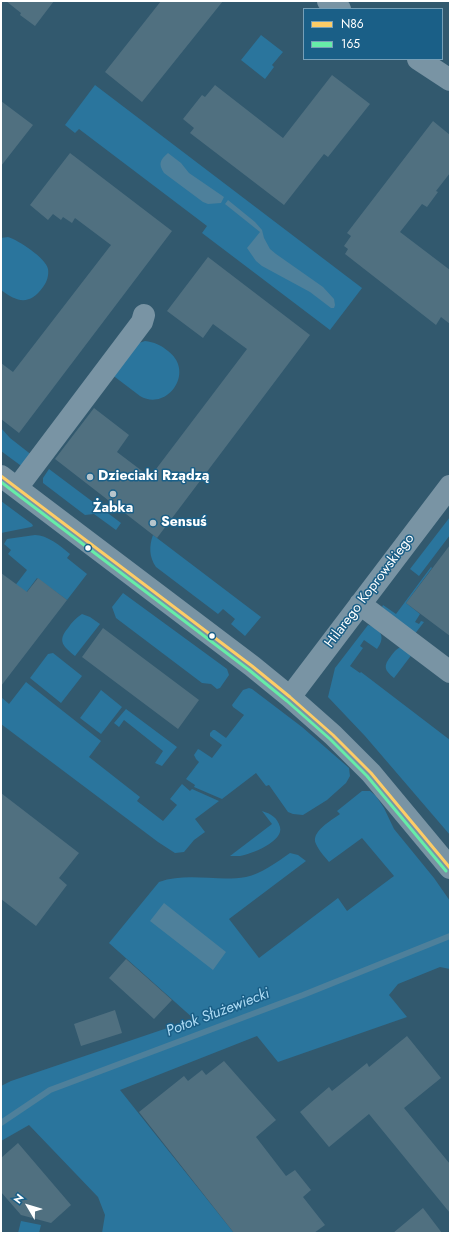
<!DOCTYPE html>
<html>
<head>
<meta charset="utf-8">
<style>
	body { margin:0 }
	#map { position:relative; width:451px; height:1234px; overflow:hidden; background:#32596e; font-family:Jost,sans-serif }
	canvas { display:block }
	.frame { position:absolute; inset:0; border:2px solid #fff; pointer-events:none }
	.legend { position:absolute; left:303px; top:8px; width:140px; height:52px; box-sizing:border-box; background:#1a5f87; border:1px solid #769fb7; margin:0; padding:5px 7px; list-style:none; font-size:12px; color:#fff }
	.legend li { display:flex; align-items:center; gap:8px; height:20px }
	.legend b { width:20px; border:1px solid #769fb7 }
	.north { position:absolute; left:8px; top:1186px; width:40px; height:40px; -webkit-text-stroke:3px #1a5f87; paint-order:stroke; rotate:308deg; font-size:11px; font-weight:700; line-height:16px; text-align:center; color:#fff }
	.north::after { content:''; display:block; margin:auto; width:14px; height:18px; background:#fff; clip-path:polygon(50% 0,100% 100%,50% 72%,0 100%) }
</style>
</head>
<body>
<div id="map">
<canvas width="451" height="1234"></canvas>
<div class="frame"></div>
<ul class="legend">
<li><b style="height:5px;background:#fdcc66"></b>N86</li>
<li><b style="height:5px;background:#66eda8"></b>165</li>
</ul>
<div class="north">N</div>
</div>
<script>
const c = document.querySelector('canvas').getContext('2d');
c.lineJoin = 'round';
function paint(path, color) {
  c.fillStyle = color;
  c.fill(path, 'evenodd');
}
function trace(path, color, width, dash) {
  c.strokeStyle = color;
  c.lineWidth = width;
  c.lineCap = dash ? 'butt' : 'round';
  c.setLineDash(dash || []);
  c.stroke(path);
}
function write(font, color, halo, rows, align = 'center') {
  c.font = font + ' Jost,sans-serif';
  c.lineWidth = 3;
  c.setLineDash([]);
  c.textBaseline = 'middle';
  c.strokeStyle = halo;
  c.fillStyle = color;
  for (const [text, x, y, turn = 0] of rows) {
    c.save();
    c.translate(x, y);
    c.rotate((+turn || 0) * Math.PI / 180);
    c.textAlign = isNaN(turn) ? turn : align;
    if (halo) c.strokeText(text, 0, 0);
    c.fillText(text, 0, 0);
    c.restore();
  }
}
paint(new Path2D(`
	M 261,35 L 283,52 L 272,65 L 274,67 L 265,79 L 241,60 Z
	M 95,85 L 362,288 L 330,330 L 202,233 L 207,226 L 79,129 L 75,133 L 65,125 Z
	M 8,237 C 18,240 46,258 48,269 C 49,275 47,282 43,287 C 30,305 18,303 1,290 L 1,238 Z
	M 145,341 C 154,342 161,345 168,351 C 196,372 167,412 140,396 L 111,374 L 139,343 Z
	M 1,428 L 10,438 L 33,456 L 23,465 L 20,465 L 1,451 Z
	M 49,469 L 121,523 L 116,530 L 94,514 L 85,515 L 43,483 L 43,478 Z
	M 1,501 L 32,524 L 33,526 L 31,527 L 1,533 Z
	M 450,517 L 450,535 L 419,576 L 410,569 Z
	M 35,535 C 47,535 61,546 70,554 L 67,558 L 87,574 L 67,600 L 37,578 L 1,626 L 1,604 L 27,570 L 8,554 L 11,550 L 4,544 L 7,539 Z
	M 153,535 L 261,617 L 245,636 L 231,624 L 235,619 L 223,609 L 218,614 L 156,567 C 149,557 149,546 153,535 Z
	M 431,567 L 432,568 L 406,603 L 420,614 L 415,622 L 419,624 L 421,621 L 424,622 L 414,635 L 382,607 L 383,605 L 396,614 Z
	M 123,593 L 227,669 L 229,675 L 220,688 L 217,689 L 211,684 L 202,683 L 116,618 L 112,607 Z
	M 82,614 L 90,617 L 100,624 L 75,656 C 63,646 57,641 68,628 C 72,622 76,618 82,614 Z
	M 368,625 C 381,629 386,637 377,649 L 364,640 L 360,646 L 363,648 L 350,666 L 360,673 L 361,672 L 450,740 L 450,835 L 365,736 L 328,697 L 335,668 Z
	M 401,647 L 413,653 L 394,678 C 384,670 383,666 391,656 C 394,652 396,649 401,647 Z
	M 53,653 L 82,676 L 61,703 L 30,678 L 48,654 Z
	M 26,682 L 101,741 L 89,757 L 140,797 L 137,801 L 163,821 L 177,805 L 170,799 L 182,784 L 190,791 L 192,789 L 219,801 L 195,819 L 205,832 L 194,840 L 184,852 L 175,853 L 158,842 L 1,724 L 1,697 L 9,704 Z
	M 249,688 L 252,689 L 302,727 L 349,768 L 350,776 L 346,783 L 327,800 L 303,815 L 293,814 L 288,812 L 269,785 L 266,786 L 256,773 L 222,799 L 194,787 L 195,785 L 186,779 L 199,762 L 196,759 L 194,755 L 198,749 L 200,750 L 212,758 L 222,745 L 210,736 L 210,733 L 213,730 L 215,730 L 226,738 L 244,715 L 233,707 L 232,705 L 243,690 Z
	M 101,690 L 122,707 L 101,734 L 80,718 Z
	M 126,709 L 177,747 L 162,766 L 155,763 L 163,751 L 124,720 L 119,727 L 114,723 Z
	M 362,791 L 370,791 L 376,796 L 384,808 L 394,829 L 434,878 L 450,901 L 450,969 L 440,967 L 398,984 L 389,995 L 407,1017 L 278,1062 L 257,1036 L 120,1090 L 234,1233 L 102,1233 L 105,1215 L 98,1197 L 29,1125 L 1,1141 L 1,1086 L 11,1081 L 194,1019 L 109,943 L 159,882 C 188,872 217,882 246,877 C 261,874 277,862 290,853 L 298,855 L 306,861 L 229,919 L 259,958 L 338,898 L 347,911 L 394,876 L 362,838 L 329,862 C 325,857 319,851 316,844 C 310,832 332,820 340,814 L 337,811 Z
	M 262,811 C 271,814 277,817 280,827 C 284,841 252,854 240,856 C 237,856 233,856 230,856 L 272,824 Z
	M 21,1221 L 41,1225 L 39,1233 L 18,1233 Z`), '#2a759d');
paint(new Path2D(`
	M 168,153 L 181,163 L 189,173 L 224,197 L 221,203 L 208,204 L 203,202 L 164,173 C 158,164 160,160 168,153 Z
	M 228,200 L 255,222 L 262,230 L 264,238 L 270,249 L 276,254 L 323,287 L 334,299 L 335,305 L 334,308 L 331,308 L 310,292 L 262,266 L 256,261 L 247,248 L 260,232 L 225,204 Z
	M 164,903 L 226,952 L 213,970 L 150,921 Z`), '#4e809b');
trace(new Path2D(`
	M 1,1123 L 50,1090 L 303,995 L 450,936`), '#4e809b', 6);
paint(new Path2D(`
	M 6,1 L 54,1 L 35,26 L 20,15 L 21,13 Z
	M 161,1 L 223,1 L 142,102 L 105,72 Z
	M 332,75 L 370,104 L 328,157 L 324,154 L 284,205 L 190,133 L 194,128 L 183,119 L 202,95 L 205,97 L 215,85 L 283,138 Z
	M 1,101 L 33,125 L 1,166 Z
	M 433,121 L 450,135 L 450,173 L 436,191 L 438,192 L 427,207 L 422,204 L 400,232 L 450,270 L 450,324 L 441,317 L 436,325 L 345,254 L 348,249 L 344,246 L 351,236 L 347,233 Z
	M 70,153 L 172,231 L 19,433 L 1,419 L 1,363 L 13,372 L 111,245 L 75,218 L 72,223 L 63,217 L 61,220 L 53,214 L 48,220 L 30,205 Z
	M 208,257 L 310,335 L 157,538 L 55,459 L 94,408 L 129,435 L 117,452 L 150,477 L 247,349 L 213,324 L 203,338 L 167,311 Z
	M 450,545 L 450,636 L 406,603 Z
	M 1,573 L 27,592 L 38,578 L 67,600 L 1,686 Z
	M 103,628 L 199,700 L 178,729 L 82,657 Z
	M 1,793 L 79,853 L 59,878 L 67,885 L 36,926 L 1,899 Z
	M 126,959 L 172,1000 L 154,1019 L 109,978 Z
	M 115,1010 L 122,1033 L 81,1046 L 74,1024 Z
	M 407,1036 L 441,1078 L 404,1108 L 450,1164 L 450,1213 L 369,1114 L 329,1147 L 300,1112 L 329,1087 L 332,1091 L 367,1063 L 369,1067 Z
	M 224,1061 L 276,1120 L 256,1137 L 286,1176 L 295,1170 L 311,1190 L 303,1197 L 325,1225 L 314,1233 L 234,1233 L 139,1112 L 184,1076 L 188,1081 L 202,1070 L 206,1075 Z
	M 18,1143 L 71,1205 L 51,1223 L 21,1215 L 1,1192 L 1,1158 Z
	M 423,1208 L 442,1233 L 393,1233 Z`), '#507080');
trace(new Path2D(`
	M 328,1 L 340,9
	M 418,59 L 450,80
	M 1,476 L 252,666 L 290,697 L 333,735 L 371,773 L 450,868
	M 17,488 L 142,322 L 144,315
	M 360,604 L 450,672
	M 290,697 L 450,486`), '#7994a4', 22);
trace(new Path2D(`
	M 1,476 L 252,666 L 290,697 L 333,735 L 371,773 L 450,868`), '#fdcc66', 3);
trace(new Path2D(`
	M 1,482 L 249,670 L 287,701 L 330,739 L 367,776 L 446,871`), '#66eda8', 3);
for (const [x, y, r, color] of [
	[90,477,4,"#b7c5cc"],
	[113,494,4,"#b7c5cc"],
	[153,523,4,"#b7c5cc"],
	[88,548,3.5,"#fff"],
	[212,636,3.5,"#fff"]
]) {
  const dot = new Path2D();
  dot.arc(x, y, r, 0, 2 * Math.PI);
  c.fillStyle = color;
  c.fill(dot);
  trace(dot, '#1a5f87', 1.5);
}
write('bold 14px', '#fff', '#1a5f87', [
	["Dzieciaki Rządzą",98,477],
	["Żabka",113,509,"center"],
	["Sensuś",161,523]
], 'left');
write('14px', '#fff', '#1a5f87', [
	["Hilarego Koprowskiego",370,591,-53]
]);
write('italic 15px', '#addbf4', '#1a5f87', [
	["Potok Służewiecki",218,1013,-21]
]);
</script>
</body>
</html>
